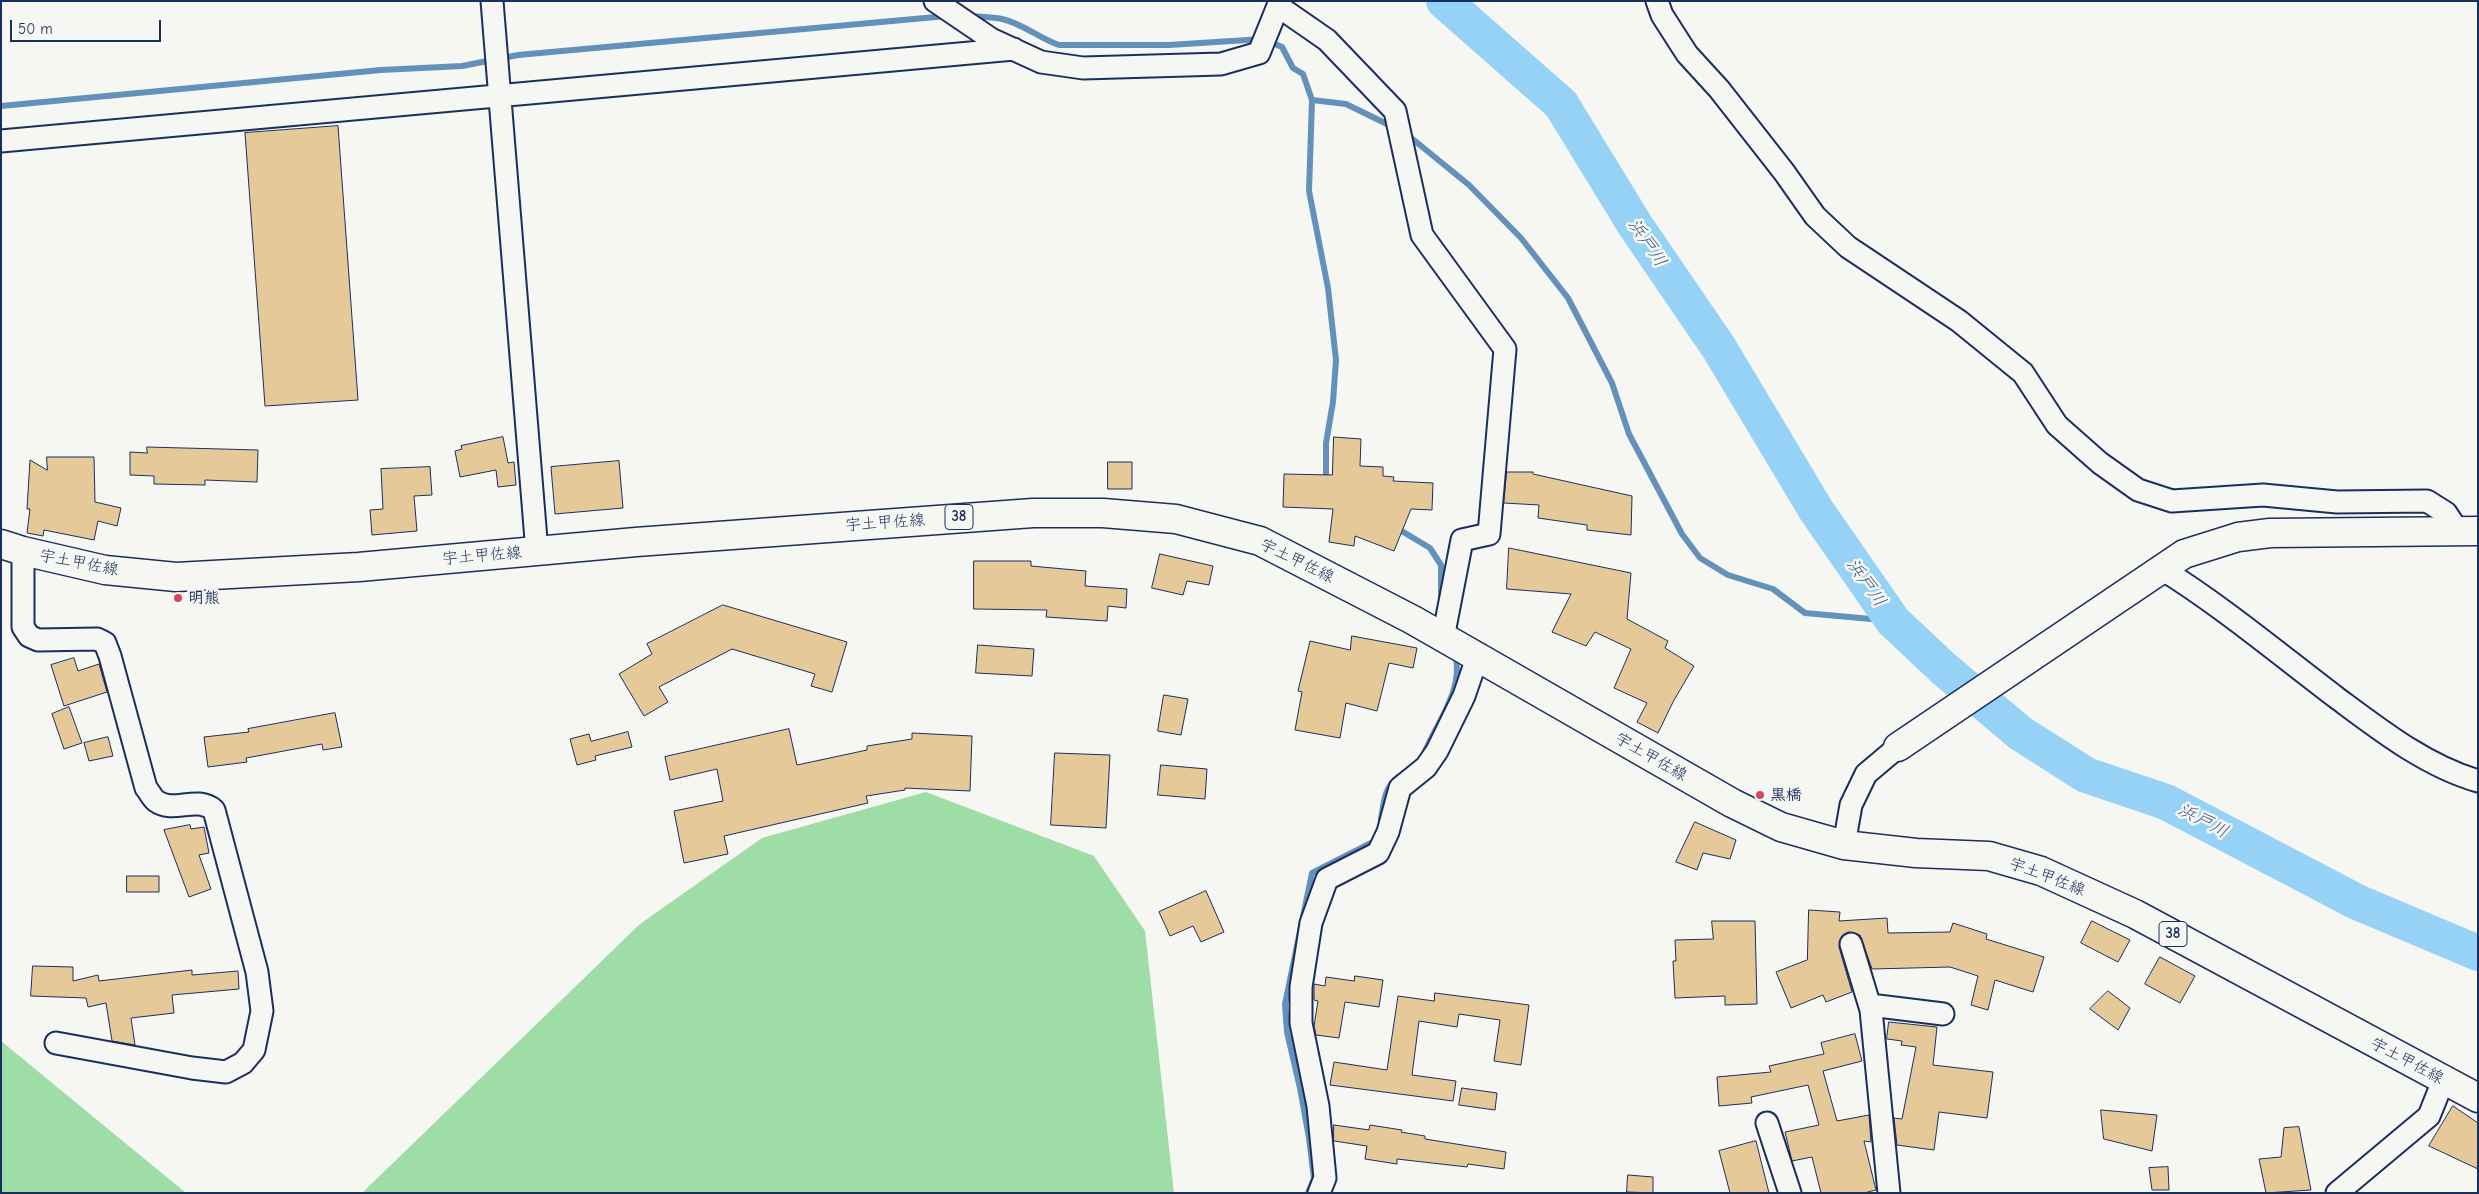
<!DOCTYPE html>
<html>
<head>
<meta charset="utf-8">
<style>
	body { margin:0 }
	#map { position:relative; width:2479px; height:1194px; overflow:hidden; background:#f6f6f2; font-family:"Comic Neue",sans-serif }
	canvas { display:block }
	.frame { position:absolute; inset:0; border:2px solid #1b2f5e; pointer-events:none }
	.scale { position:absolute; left:10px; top:20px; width:151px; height:22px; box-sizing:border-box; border:2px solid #1b2f5e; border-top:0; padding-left:6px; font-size:15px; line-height:18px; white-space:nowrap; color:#1b2f5e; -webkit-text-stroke:4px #f6f6f2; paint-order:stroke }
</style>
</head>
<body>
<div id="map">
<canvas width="2479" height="1194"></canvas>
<div class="frame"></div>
<div class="scale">50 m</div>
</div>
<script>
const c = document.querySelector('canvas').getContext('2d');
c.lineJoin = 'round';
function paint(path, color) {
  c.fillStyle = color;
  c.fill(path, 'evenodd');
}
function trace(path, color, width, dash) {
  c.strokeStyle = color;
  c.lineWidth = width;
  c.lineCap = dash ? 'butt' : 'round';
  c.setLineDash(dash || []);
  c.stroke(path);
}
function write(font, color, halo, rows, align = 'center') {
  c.font = font + ' "Comic Neue","Klee One",sans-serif';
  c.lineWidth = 5;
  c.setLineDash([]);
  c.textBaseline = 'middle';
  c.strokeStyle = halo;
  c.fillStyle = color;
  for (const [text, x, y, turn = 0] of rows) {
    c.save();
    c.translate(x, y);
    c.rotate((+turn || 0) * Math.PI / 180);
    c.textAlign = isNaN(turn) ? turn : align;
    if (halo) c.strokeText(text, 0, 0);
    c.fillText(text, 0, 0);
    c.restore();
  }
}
paint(new Path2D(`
	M 926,792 L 1094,856 L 1145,931 L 1174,1193 L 362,1193 L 640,924 L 762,838 Z
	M 1,1041 L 186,1193 L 1,1193 Z`), '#9edda5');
trace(new Path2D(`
	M 970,16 C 980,17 992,17 1002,19 C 1022,23 1040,39 1059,45 L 1169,45 L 1263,39 L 1282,47 L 1293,68 L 1303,74 L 1312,100 L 1309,191 L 1328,288 L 1336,360 L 1333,402 L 1326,443 L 1326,482
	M 1312,100 L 1346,104 L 1393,127
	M 1,106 L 381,70 L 462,66 L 518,55 L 947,16
	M 1404,132 L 1469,185 L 1521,238 L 1568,298 L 1612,383 L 1629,434 L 1682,534 L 1700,558 L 1728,575 L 1773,589 L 1805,613 L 1893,621
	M 1395,527 L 1430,548 L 1441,565 L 1441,599
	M 1423,756 C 1435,725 1465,690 1455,654
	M 1381,819 C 1384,802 1384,788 1398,777
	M 1308,1193 L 1314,1179 L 1309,1138 L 1300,1088 L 1287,1032 L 1285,1004 L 1312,873 L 1375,841 L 1377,839`), '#6491b9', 6);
trace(new Path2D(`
	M 1444,1 L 1561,104 L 1635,225 L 1719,348 L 1816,510 L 1893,621 L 1943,668 L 2020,733 L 2086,775 L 2166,802 L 2357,902 L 2478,953`), '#95d2f5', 36);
const building = new Path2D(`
	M 338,126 L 358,400 L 265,406 L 245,133 Z
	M 503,437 L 508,463 L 514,462 L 516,485 L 498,487 L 496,470 L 460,477 L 455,451 L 462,449 L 461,446 Z
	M 1334,437 L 1361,439 L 1360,466 L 1383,467 L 1383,476 L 1394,477 L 1393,481 L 1433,483 L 1432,510 L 1411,509 L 1394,551 L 1355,536 L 1354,546 L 1329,542 L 1333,509 L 1283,507 L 1284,474 L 1332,475 Z
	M 147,447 L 258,450 L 257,482 L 205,480 L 205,485 L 154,484 L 154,476 L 130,475 L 130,452 L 147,453 Z
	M 47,457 L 94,457 L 95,502 L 121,508 L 117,526 L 98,521 L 94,540 L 44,530 L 43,536 L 27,533 L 30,509 L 27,509 L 30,460 L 47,470 Z
	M 619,461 L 623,508 L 555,514 L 551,467 Z
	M 1108,462 L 1132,462 L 1132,489 L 1108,489 Z
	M 430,467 L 432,495 L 414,496 L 417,531 L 372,535 L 370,510 L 383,509 L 381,469 Z
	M 1507,472 L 1533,472 L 1533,474 L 1632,496 L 1631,535 L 1587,530 L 1587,525 L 1538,518 L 1539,505 L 1504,503 Z
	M 1509,548 L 1631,573 L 1627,619 L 1668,641 L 1665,648 L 1694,666 L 1673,702 L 1658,733 L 1637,722 L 1647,703 L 1614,688 L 1631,649 L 1595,632 L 1586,646 L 1552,632 L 1571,594 L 1507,589 Z
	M 1160,554 L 1213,566 L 1209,585 L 1187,581 L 1183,595 L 1152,588 Z
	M 974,561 L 1031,561 L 1031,566 L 1086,571 L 1085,586 L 1127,589 L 1126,608 L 1108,606 L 1107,621 L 1046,617 L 1047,610 L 974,609 Z
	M 723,605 L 847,642 L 832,692 L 811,686 L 815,674 L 732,649 L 659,687 L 668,702 L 644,716 L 619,674 L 652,654 L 647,644 Z
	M 1352,636 L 1417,648 L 1413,668 L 1389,663 L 1377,711 L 1346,703 L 1340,738 L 1295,730 L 1302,692 L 1298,691 L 1310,641 L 1350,650 Z
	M 978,645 L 1034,649 L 1032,676 L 976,673 Z
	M 74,658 L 78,671 L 99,664 L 107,692 L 64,706 L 51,665 Z
	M 1164,695 L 1188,699 L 1181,735 L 1158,731 Z
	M 69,707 L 82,743 L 64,749 L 52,714 Z
	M 335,713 L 342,747 L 323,750 L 322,744 L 246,758 L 247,762 L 208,767 L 204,737 L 249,732 L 248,729 Z
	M 789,729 L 797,765 L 867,750 L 867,746 L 912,739 L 912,733 L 972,736 L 970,791 L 905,788 L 905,790 L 866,796 L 868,803 L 724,836 L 728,854 L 684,863 L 674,811 L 723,801 L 717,769 L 670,780 L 665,757 Z
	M 628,732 L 632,747 L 595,756 L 596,760 L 577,765 L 570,739 L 589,734 L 591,741 Z
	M 108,737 L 113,756 L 89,761 L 84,743 Z
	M 1055,753 L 1110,755 L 1106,828 L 1051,825 Z
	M 1161,765 L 1207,769 L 1205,799 L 1158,795 Z
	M 1695,822 L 1736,840 L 1730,859 L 1703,853 L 1697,870 L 1676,862 Z
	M 190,825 L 191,829 L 204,827 L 209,853 L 199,855 L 211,889 L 189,897 L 164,830 Z
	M 127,876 L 159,876 L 159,892 L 127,892 Z
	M 1206,891 L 1224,932 L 1201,942 L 1193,926 L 1170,936 L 1159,912 Z
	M 1809,910 L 1840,912 L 1839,921 L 1887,918 L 1888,933 L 1950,932 L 1953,923 L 1987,934 L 1986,939 L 2044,957 L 2033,992 L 1995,980 L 1988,1010 L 1971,1005 L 1978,976 L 1950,967 L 1872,969 L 1860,935 L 1848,932 L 1842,936 L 1839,947 L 1852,992 L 1826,1002 L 1823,995 L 1791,1008 L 1776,972 L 1807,960 Z
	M 1712,921 L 1755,921 L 1757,1004 L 1725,1005 L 1725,996 L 1675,998 L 1673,961 L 1676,961 L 1675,940 L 1713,939 Z
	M 2092,921 L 2130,940 L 2118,962 L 2081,943 Z
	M 2160,957 L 2195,976 L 2180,1003 L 2145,984 Z
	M 33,966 L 73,967 L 73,981 L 98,975 L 99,981 L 192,970 L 192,975 L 238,971 L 239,989 L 172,995 L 174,1013 L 131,1018 L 135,1045 L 112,1041 L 106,1003 L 88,1007 L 86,998 L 31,996 Z
	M 1355,976 L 1383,980 L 1379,1007 L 1345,1002 L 1339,1038 L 1316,1035 L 1314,1026 L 1318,1001 L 1314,1000 L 1314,984 L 1325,986 L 1326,977 L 1354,981 Z
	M 2108,991 L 2130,1008 L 2118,1030 L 2090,1009 Z
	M 1435,993 L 1529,1005 L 1521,1065 L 1494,1061 L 1500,1020 L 1459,1014 L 1457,1027 L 1419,1021 L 1412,1075 L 1456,1081 L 1453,1101 L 1330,1085 L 1334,1062 L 1387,1070 L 1398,996 L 1434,1001 Z
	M 1889,1022 L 1937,1027 L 1933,1065 L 1993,1072 L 1987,1118 L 1939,1112 L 1934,1150 L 1897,1145 L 1894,1118 L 1902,1119 L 1916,1047 L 1901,1045 L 1902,1041 L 1887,1039 Z
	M 1855,1034 L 1862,1061 L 1823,1071 L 1837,1121 L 1869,1115 L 1871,1142 L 1864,1141 L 1876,1190 L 1864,1193 L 1821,1193 L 1812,1157 L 1792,1161 L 1785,1132 L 1819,1125 L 1808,1085 L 1751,1097 L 1752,1103 L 1719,1106 L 1717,1077 L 1771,1072 L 1769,1066 L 1824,1054 L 1821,1043 Z
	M 1462,1088 L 1497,1093 L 1495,1110 L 1459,1105 Z
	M 2453,1106 L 2478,1123 L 2478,1169 L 2429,1146 Z
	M 2101,1110 L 2157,1115 L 2152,1151 L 2104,1139 Z
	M 1334,1125 L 1369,1130 L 1370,1125 L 1402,1130 L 1401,1132 L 1425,1136 L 1425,1139 L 1506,1152 L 1504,1169 L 1468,1164 L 1467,1167 L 1397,1159 L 1397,1164 L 1365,1159 L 1367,1146 L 1334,1141 Z
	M 2299,1127 L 2311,1190 L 2266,1193 L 2259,1159 L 2281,1157 L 2284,1128 Z
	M 1756,1141 L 1769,1193 L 1730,1193 L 1719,1151 Z
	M 2168,1167 L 2169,1190 L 2152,1190 L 2149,1168 Z
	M 1628,1175 L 1653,1177 L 1653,1193 L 1627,1192 Z`);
paint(building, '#e5c999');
trace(building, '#1b2f5e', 1);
const street = new Path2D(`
	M 492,1 L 537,552
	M 935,1 L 991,39 L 1041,62 L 1083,68 L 1221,64 L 1259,53 L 1278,6 L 1327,40 L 1395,111 L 1422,235 L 1505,349 L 1489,534 L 1462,540 L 1443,638
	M 1657,1 L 1662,15 L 1687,54 L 1719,89 L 1784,172 L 1815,216 L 1848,247 L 1959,321 L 2023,373 L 2057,425 L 2100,463 L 2138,490 L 2172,501 L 2263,495 L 2337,502 L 2427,501 L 2446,513 L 2458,531
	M 1,141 L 1014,49
	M 23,551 L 23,627 L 29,636 L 38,640 L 97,639 L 105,643 L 110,656 L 146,788 C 149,791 152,798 156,801 C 174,814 196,795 214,810 L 257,972 L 262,1011 L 254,1050 L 243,1063 L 226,1072 L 192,1068 L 56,1043
	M 2162,569 C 2223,607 2279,654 2337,698 C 2380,730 2426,766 2478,781
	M 1844,845 L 1851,805 L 1866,774 L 1898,747
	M 1851,944 L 1871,1010 L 1889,1193
	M 1870,1005 L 1943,1014
	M 1767,1123 L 1790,1193
	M 1319,1193 L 1325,1178 L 1318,1106 L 1301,1023 L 1301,987 L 1311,923 L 1327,879 L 1378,853 L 1388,832 L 1400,788 L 1426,767 L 1437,751 L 1464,696 L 1477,658
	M 2337,1193 L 2429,1116 L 2443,1081`);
const secondary = new Path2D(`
	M 1898,747 L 2184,554 L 2238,537 L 2270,533 L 2478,531`);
const primary = new Path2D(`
	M 1,544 L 23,551 L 105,570 L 176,577 L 359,567 L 636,542 L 1033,513 L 1103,513 L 1176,519 L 1260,541 L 1413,620 L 1732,803 L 1781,827 L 1844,845 L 1916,853 L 1989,856 L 2041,871 L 2135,914 L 2478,1098`);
trace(street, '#1b2f5e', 25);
trace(secondary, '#1b2f5e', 31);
trace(primary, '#1b2f5e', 31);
trace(street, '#f6f6f2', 21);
trace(secondary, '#f6f6f2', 28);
trace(primary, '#f6f6f2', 28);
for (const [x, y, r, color] of [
	[178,598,5,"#d1495b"],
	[1760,795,5,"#d1495b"]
]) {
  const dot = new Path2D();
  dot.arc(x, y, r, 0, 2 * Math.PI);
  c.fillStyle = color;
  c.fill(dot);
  trace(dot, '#f6f6f2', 2);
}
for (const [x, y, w] of [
	[959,517,28],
	[2173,934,28]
]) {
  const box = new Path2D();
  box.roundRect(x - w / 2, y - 12.5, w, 25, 4);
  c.fillStyle = '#f6f6f2';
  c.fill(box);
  trace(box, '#1b2f5e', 1);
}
write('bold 15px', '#1b2f5e', null, [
	["38",959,517],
	["38",2173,934]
]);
write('16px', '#1b2f5e', '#f6f6f2', [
	["宇土甲佐線",885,523,-4],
	["宇土甲佐線",482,556,-5],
	["宇土甲佐線",1297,561,26],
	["宇土甲佐線",79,563,11],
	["宇土甲佐線",1651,757,30],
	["宇土甲佐線",2047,877,21],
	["宇土甲佐線",2407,1061,28]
]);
write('bold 16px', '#1b2f5e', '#f6f6f2', [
	["明熊",188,598],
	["黒橋",1770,795]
], 'left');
write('italic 18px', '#3a5884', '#f6f6f2', [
	["浜戸川",1647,243,56],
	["浜戸川",1866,583,55],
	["浜戸川",2203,821,28]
]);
</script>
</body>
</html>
